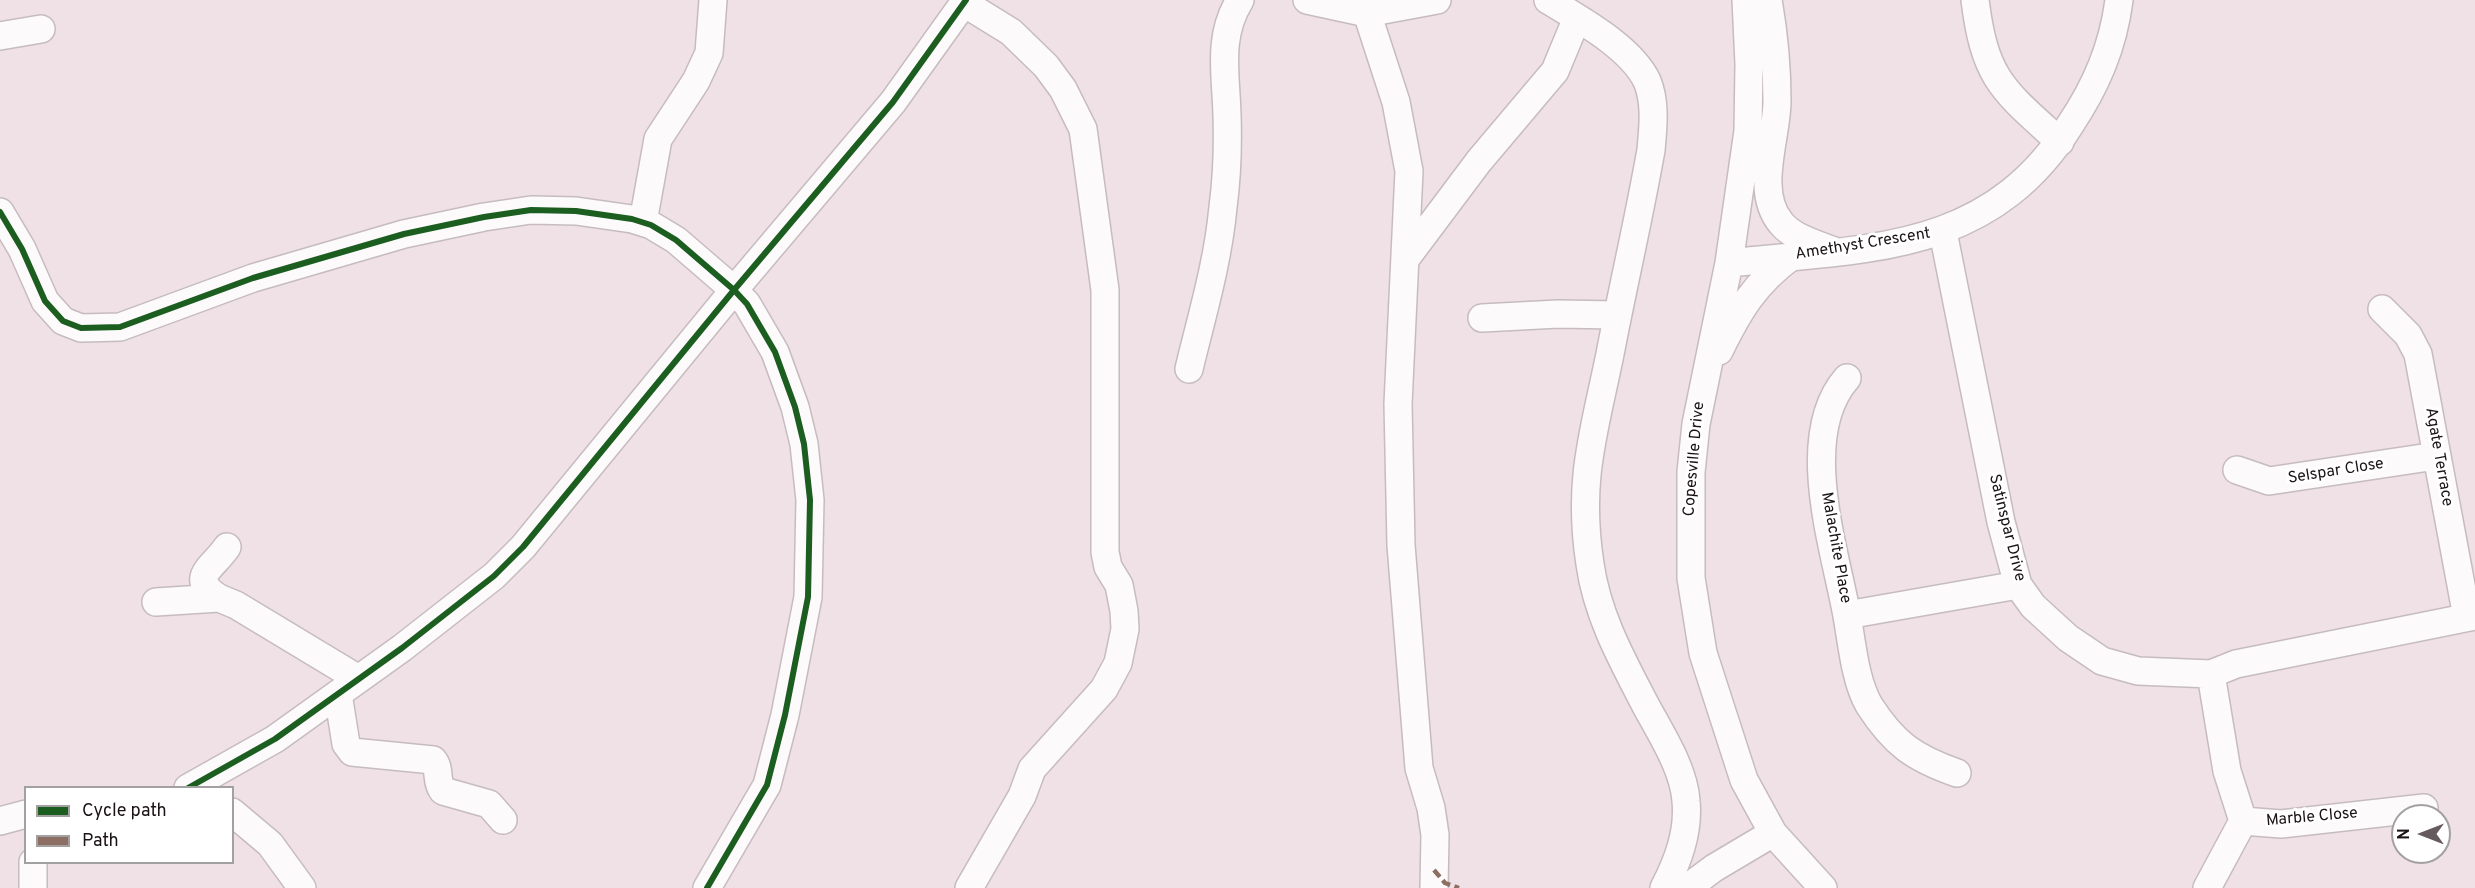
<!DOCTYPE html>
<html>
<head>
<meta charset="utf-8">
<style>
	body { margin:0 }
	#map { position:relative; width:2475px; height:888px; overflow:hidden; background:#efe1e5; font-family:Overpass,sans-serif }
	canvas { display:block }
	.legend { position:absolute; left:24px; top:786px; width:210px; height:78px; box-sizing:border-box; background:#fff; border:2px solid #a3a0a1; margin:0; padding:8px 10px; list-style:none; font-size:18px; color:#1a1215 }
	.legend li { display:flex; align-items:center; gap:12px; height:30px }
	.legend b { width:30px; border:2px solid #a3a0a1 }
	.north { position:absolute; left:2391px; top:804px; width:60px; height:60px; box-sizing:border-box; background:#fff; border:2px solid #a3a0a1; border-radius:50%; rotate:270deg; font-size:16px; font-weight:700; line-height:24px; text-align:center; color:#1a1215 }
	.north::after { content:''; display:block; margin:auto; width:21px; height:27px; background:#655a5e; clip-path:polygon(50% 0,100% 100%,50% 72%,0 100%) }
</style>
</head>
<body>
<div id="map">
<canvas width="2475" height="888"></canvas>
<ul class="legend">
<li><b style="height:8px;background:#1b5e20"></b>Cycle path</li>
<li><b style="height:8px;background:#8d6e63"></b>Path</li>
</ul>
<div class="north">N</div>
</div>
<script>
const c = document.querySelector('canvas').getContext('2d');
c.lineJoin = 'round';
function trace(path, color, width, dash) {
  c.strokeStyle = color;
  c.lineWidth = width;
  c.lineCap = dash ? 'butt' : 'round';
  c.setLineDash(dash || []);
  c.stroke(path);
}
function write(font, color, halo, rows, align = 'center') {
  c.font = font + ' Overpass,sans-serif';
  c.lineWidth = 6;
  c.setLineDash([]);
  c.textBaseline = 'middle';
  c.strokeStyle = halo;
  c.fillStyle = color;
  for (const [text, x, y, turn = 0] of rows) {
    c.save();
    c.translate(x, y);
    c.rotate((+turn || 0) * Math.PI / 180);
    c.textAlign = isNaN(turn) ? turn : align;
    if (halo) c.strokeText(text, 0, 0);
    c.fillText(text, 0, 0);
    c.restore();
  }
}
const minor = new Path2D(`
	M 1307,0 L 1367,13 L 1437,0
	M 1548,0 C 1579,19 1631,47 1647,81 C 1656,102 1653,128 1651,150 C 1639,218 1623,286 1610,354 C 1594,433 1577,480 1590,564 C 1597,615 1622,660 1646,706 C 1661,734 1684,769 1686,801 C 1689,832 1678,861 1664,888
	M 1746,0 L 1749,64 L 1748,131 L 1729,263 L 1696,424 L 1691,472 L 1691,578 L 1703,653 L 1744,780 L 1773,833 L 1823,888
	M 1768,0 C 1774,34 1777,67 1777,101 C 1777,138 1754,191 1781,223 C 1793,238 1816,244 1834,251
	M 1975,0 C 1985,80 2003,90 2060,142
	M 964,3 L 1011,32 L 1046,66 L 1063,89 L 1083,129 L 1105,290 L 1105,552 L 1108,567 L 1119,585 L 1124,611 L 1125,629 L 1118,663 L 1104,689 L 1032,769 L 1022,796 L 969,888
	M 1367,13 L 1396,102 L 1409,171 L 1398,404 L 1401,545 L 1419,768 L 1431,808 L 1435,835 L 1434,888
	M 0,36 L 41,29
	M 0,212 L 22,249 L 45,301 L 63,321 L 81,328 L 120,327 L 253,278 L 404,234 L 484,217 L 531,210 L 576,211 L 632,219 L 651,225 L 676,240 L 734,290 L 747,304 L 775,352 L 795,407 L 804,444 L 810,500 L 808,597 L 785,715 L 767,785 L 707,888
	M 643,222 L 658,139 L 696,81 L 709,53 L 713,0
	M 1943,232 L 2001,522 L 2018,585 L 2033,606 L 2068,638 L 2102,661 L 2138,671 L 2211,674 L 2236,664 L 2475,616
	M 1407,257 L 1479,161 L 1555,71 L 1577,18
	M 1729,263 C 1865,248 1988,255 2070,125 C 2096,86 2113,47 2119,0
	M 2382,309 L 2408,335 L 2418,354 L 2467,617
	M 1482,318 L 1558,314 L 1617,315
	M 1719,351 C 1739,310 1755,283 1792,256
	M 1189,369 C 1202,315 1218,262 1223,207 C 1227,177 1228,146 1227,115 C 1226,74 1217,37 1240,0
	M 1847,378 C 1796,436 1835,549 1847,616 C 1852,643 1855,681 1869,705 C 1894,744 1914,758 1957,773
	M 2237,470 L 2269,481 L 2436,456
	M 219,598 C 187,578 213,568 227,547
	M 156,602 L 219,598 L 236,605 L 357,678
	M 1847,615 L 2018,585
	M 2211,674 L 2227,771 L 2243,821 L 2281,824 L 2424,808
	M 338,694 L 346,744 L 352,752 L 433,760 C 441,769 435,781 443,791 L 489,804 L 503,820
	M 188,788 L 275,739 L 402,648 L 494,576 L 523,547 L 734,290 L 893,102 L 966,0
	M 232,812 L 270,844 L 302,888
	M 0,821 L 26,814
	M 33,862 L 33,888
	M 1687,888 L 1714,868 L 1773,833
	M 2207,888 L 2243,821`);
trace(minor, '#c6bcbf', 30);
trace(minor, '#fdfafb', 27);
trace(new Path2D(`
	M 1434,870 L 1445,883 L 1459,888`), '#8d6e63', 4.5, [9, 4.5]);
trace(new Path2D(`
	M 0,212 L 22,249 L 45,301 L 63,321 L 81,328 L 120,327 L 253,278 L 404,234 L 484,217 L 531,210 L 576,211 L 632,219 L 651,225 L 676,240 L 734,290 L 747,304 L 775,352 L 795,407 L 804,444 L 810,500 L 808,597 L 785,715 L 767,785 L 707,888
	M 188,788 L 275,739 L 402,648 L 494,576 L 523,547 L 734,290 L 893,102 L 966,0`), '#1b5e20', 6);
write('16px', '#1a1215', '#fff', [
	["Amethyst Crescent",1863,245,-9],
	["Agate Terrace",2438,457,80],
	["Copesville Drive",1695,459,-85],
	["Selspar Close",2336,472,-9],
	["Satinspar Drive",2006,528,76],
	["Malachite Place",1835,548,80],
	["Marble Close",2312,818,-5]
]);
</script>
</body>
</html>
